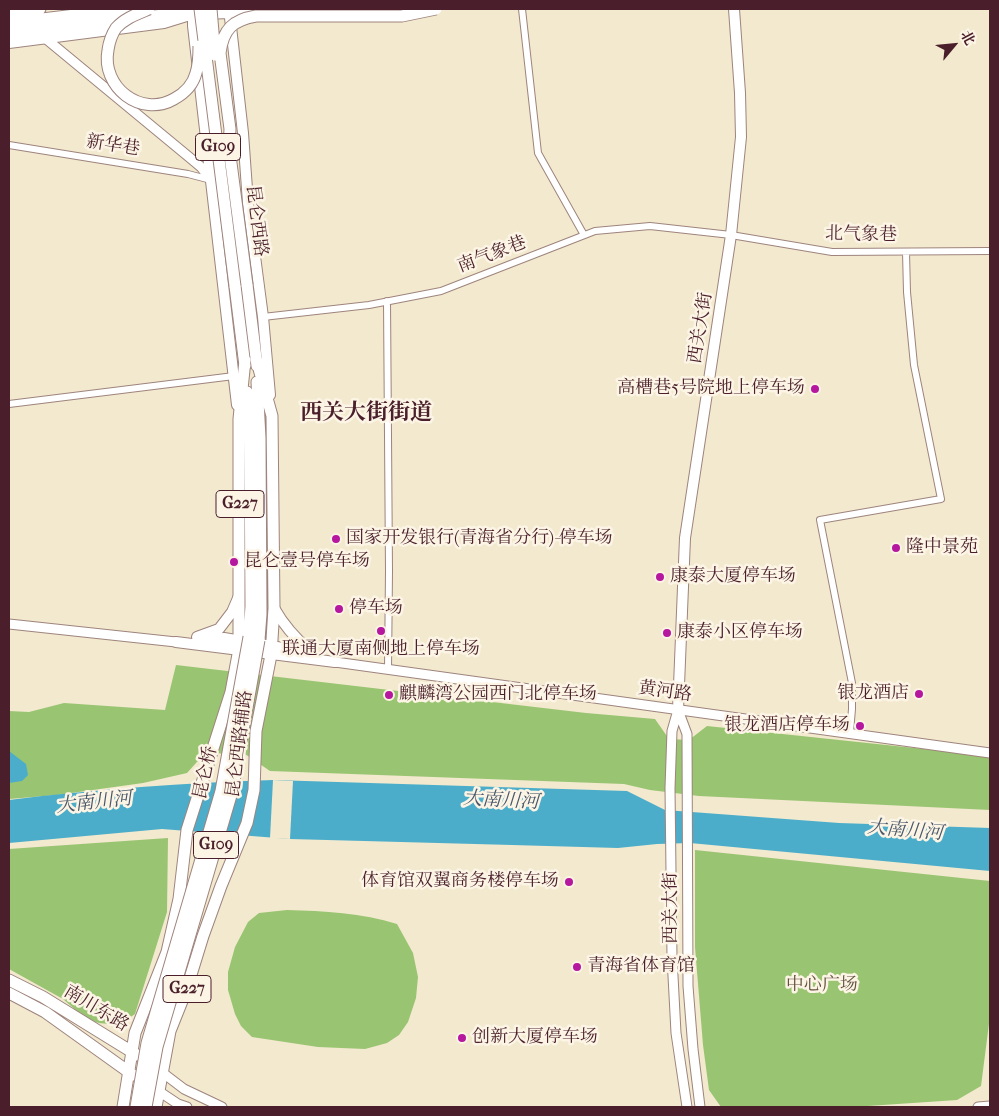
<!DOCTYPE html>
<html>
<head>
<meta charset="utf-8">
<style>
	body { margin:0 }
	#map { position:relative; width:999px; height:1116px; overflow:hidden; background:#f2e9cf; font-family:"IM FELL French Canon","Noto Serif SC",serif }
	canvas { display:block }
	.frame { position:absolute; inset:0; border:10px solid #4a1f2b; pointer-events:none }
	.north { position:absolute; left:929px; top:20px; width:50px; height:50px; -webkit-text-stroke:4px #fcf5e5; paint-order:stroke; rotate:62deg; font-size:14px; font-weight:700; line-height:20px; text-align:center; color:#4a1f2b }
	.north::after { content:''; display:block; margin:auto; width:18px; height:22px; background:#4a1f2b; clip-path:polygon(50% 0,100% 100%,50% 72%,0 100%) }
</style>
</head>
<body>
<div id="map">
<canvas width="999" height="1116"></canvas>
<div class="frame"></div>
<div class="north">北</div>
</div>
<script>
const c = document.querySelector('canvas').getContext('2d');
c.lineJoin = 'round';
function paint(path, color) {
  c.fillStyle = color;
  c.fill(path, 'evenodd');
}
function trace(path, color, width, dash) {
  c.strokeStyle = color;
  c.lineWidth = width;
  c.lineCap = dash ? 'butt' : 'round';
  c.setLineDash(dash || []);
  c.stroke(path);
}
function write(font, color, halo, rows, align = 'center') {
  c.font = font + ' "IM FELL French Canon","Noto Serif SC",serif';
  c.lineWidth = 5;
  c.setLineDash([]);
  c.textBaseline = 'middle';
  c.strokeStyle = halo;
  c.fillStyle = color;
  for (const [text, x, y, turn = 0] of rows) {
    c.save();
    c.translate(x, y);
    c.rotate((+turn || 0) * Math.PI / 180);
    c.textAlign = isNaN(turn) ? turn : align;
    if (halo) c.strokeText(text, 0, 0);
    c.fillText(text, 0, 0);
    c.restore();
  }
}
paint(new Path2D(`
	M 176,665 L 586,713 L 655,719 L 669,739 L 689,740 L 707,726 L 990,756 L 990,810 L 699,796 L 650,790 L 624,784 L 270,771 L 245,754 L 205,753 L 187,773 L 143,783 L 57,795 L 9,799 L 9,711 L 29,712 L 64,703 L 165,710 Z
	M 168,838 L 167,912 L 135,1014 L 119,1025 L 99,1023 L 86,1019 L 63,999 L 9,969 L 9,849 Z
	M 695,850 L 990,881 L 990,1016 L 981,1086 L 957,1100 L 853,1107 L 721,1107 L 709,1090 L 703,1045 L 695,947 Z
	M 287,910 C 324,911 362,913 397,924 L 413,953 L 418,977 L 416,998 L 408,1022 L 399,1035 L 387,1043 L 365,1049 L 318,1047 L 252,1037 L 241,1026 L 235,1014 L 228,990 L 228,972 L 235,947 L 248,922 L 259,913 Z`), '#99c471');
paint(new Path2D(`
	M 9,751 L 26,764 L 28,775 L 22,781 L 9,783 Z
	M 273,780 L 627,791 L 665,810 L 839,823 L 990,828 L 990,871 L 690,843 L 657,844 L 618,848 L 512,845 L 290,839 L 162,829 L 9,843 L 9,800 C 97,789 185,783 273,780 Z`), '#4badca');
paint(new Path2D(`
	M 273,780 L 293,781 L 290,839 L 270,838 Z`), '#f2e9cf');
const street = new Path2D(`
	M 522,9 L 538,153 L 584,235
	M 9,145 L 188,174 L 211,180
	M 387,301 L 389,571 L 388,670
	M 263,317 L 369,305 L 441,291 L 595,231 L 650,226 L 731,235 L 832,252 L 990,251
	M 9,404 L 234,376
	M 850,732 L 852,709 L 852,683 L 820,520 L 941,499 L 914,365 L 907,292 L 906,252`);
const secondary = new Path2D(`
	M 45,38 L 189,157 L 201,167 L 211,180
	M 9,624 L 176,642
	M 335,662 L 990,753
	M 678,710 L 687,734 L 688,986 L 693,1049 L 700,1107
	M 678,710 L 672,731 L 670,788 L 672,957 L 676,1033 L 687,1107
	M 163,1073 L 184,1089 L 222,1107
	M 160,1092 L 178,1104 L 187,1107
	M 978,1107 L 990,1106`);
const primary = new Path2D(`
	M 193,9 L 193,26 L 237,405
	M 229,9 L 243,133 L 248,203 L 263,317 L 270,395
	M 205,14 L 325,9
	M 9,43 L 164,23 L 190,15
	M 274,608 C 284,626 296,639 311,652
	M 197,637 L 219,629 L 232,612 L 238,598
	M 200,640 L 224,638 L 312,653
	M 176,642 L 335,662
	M 678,710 L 685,538 L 731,235 L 741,137 L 740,93 L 734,9`);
const highway = new Path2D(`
	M 9,13 L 40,9
	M 9,23 L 125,9
	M 9,34 L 179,13 L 193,15
	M 247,285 L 257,366
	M 235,286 L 245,366
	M 257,382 L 260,438 L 261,614 L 259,640
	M 247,392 L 250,438 L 251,606 L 249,637
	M 9,980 L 43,997 L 137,1055
	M 9,993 L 45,1012 L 133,1075
	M 123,1107 L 135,1033 L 167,952 L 179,899 L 187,830 L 231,692 L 239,649 L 239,419 L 245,360
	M 156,1107 L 170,1031 L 186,991 L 203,936 L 221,886 L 247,823 L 254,790 L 256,731 L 271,655 L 274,608 L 272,416 L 256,358`);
trace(street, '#9e847d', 8);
trace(secondary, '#9e847d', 11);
trace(primary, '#9e847d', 12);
trace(highway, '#9e847d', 13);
trace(street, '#fff', 6);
trace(secondary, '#fff', 9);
trace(primary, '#fff', 10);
trace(highway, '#fff', 11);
const highwayBridge = new Path2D(`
	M 149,9 C 137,14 125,18 116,28 C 112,34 109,43 108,50 C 101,87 141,118 174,99 C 185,93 193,85 196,73 C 199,64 199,55 199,46
	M 200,9 L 235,286
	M 211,9 L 215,55
	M 228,140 L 247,285
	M 229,147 L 230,129 L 220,53 C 223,29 233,20 256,16 L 402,16 L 436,9
	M 136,1107 L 147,1043 L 221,791 L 249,637
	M 146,1107 L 157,1047 L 232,792 L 259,640`);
trace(highwayBridge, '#9e847d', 13, []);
trace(highwayBridge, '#fff', 11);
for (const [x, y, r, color] of [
	[815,389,5,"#b5179e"],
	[336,539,5,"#b5179e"],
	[896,548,5,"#b5179e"],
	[234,562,5,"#b5179e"],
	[660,577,5,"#b5179e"],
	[339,609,5,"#b5179e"],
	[381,631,5,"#b5179e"],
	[667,633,5,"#b5179e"],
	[919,694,5,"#b5179e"],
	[389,695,5,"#b5179e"],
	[860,726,5,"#b5179e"],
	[569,882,5,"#b5179e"],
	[577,967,5,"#b5179e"],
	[462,1038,5,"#b5179e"]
]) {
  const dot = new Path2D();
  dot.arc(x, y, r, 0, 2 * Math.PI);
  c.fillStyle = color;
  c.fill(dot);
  trace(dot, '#fcf5e5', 2);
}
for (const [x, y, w] of [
	[218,147,45],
	[240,504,48],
	[216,845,45],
	[187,989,48]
]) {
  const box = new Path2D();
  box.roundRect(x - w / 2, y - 13.5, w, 27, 4);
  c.fillStyle = '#fcf5e5';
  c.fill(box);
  trace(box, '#4a1f2b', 1);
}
write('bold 16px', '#4a1f2b', null, [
	["G109",218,147],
	["G227",240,504],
	["G109",216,845],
	["G227",187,989]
]);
write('18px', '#4a1f2b', '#fcf5e5', [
	["新华巷",113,146,9],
	["昆仑西路",256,221,83],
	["北气象巷",861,235,1],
	["南气象巷",492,255,-21],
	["西关大街",701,328,-81],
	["黄河路",665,692,8],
	["昆仑西路辅路",240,744,-83],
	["昆仑桥",206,773,-78],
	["西关大街",672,908,-90],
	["南川东路",96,1009,31]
]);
write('18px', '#4a1f2b', '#fcf5e5', [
	["高槽巷5号院地上停车场",805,389,"right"],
	["国家开发银行(青海省分行)-停车场",346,539],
	["隆中景苑",906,548],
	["昆仑壹号停车场",244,562],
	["康泰大厦停车场",670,577],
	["停车场",349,609],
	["康泰小区停车场",677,633],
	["联通大厦南侧地上停车场",381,650,"center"],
	["银龙酒店",909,694,"right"],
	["麒麟湾公园西门北停车场",399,695],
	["银龙酒店停车场",850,726,"right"],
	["体育馆双翼商务楼停车场",559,882,"right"],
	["青海省体育馆",587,967],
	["创新大厦停车场",472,1038]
], 'left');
write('18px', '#625140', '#fcf5e5', [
	["中心广场",822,986]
]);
write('italic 19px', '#4a586b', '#fcf5e5', [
	["大南川河",501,801,3],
	["大南川河",94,803,-6],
	["大南川河",905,831,5]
]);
write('bold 22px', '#4a1f2b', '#fcf5e5', [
	["西关大街街道",366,414]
]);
</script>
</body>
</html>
